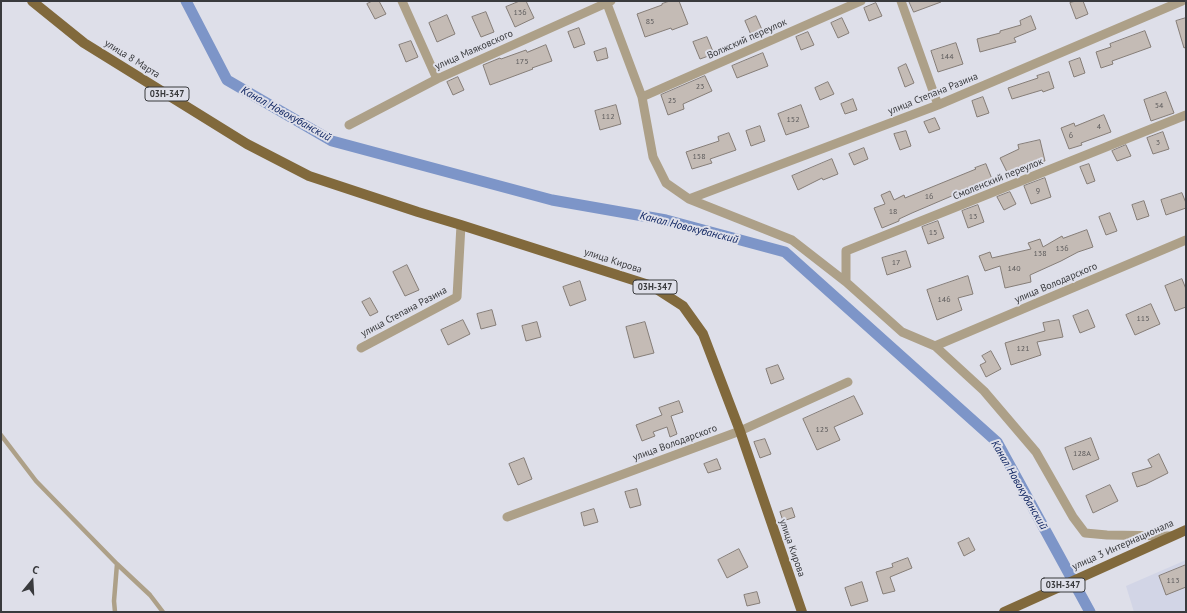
<!DOCTYPE html>
<html>
<head>
<meta charset="utf-8">
<style>
	body { margin:0 }
	#map { position:relative; width:1187px; height:613px; overflow:hidden; background:#dedfe9; font-family:"PT Sans",sans-serif }
	canvas { display:block }
	.frame { position:absolute; inset:0; border:2px solid #393a3d; pointer-events:none }
	.north { position:absolute; left:12px; top:561px; width:40px; height:40px; -webkit-text-stroke:3px #dedfe9; paint-order:stroke; rotate:18deg; font-size:11px; font-weight:700; line-height:16px; text-align:center; color:#393a3d }
	.north::after { content:''; display:block; margin:auto; width:14px; height:18px; background:#393a3d; clip-path:polygon(50% 0,100% 100%,50% 72%,0 100%) }
</style>
</head>
<body>
<div id="map">
<canvas width="1187" height="613"></canvas>
<div class="frame"></div>
<div class="north">С</div>
</div>
<script>
const c = document.querySelector('canvas').getContext('2d');
c.lineJoin = 'round';
function paint(path, color) {
  c.fillStyle = color;
  c.fill(path, 'evenodd');
}
function trace(path, color, width, dash) {
  c.strokeStyle = color;
  c.lineWidth = width;
  c.lineCap = dash ? 'butt' : 'round';
  c.setLineDash(dash || []);
  c.stroke(path);
}
function write(font, color, halo, rows, align = 'center') {
  c.font = font + ' "PT Sans",sans-serif';
  c.lineWidth = 4;
  c.setLineDash([]);
  c.textBaseline = 'middle';
  c.strokeStyle = halo;
  c.fillStyle = color;
  for (const [text, x, y, turn = 0] of rows) {
    c.save();
    c.translate(x, y);
    c.rotate((+turn || 0) * Math.PI / 180);
    c.textAlign = isNaN(turn) ? turn : align;
    if (halo) c.strokeText(text, 0, 0);
    c.fillText(text, 0, 0);
    c.restore();
  }
}
paint(new Path2D(`
	M 1186,560 L 1186,612 L 1134,612 L 1126,586 Z`), '#d2d5e6');
trace(new Path2D(`
	M 186,1 L 227,80 L 332,141 L 552,200 L 666,220 L 785,252 L 997,442 L 1090,612`), '#7d95c8', 11);
const building = new Path2D(`
	M 373,1 L 379,1 L 386,14 L 375,19 L 367,4 Z
	M 520,1 L 526,1 L 534,18 L 515,27 L 506,7 Z
	M 670,1 L 679,1 L 688,24 L 672,30 L 671,28 L 645,37 L 637,14 L 662,5 L 662,4 Z
	M 909,1 L 941,1 L 941,2 L 914,12 Z
	M 1076,1 L 1083,1 L 1088,14 L 1076,19 L 1070,3 Z
	M 876,3 L 882,16 L 869,21 L 864,8 Z
	M 486,12 L 494,32 L 481,37 L 472,17 Z
	M 447,15 L 455,34 L 437,42 L 429,23 Z
	M 756,16 L 763,32 L 752,37 L 745,21 Z
	M 1031,16 L 1036,29 L 1014,38 L 1016,42 L 980,52 L 977,39 L 1000,33 L 1000,31 L 1021,25 L 1020,21 Z
	M 842,18 L 849,33 L 838,38 L 831,23 Z
	M 1186,18 L 1186,47 L 1184,48 L 1176,21 Z
	M 579,28 L 585,44 L 574,48 L 568,32 Z
	M 1145,31 L 1151,47 L 1112,61 L 1113,64 L 1101,68 L 1096,52 L 1111,47 L 1110,44 Z
	M 808,32 L 814,45 L 801,50 L 796,37 Z
	M 707,37 L 714,54 L 700,59 L 693,42 Z
	M 411,41 L 418,57 L 406,62 L 399,45 Z
	M 956,43 L 963,64 L 938,72 L 931,51 Z
	M 546,45 L 552,61 L 532,68 L 533,69 L 490,85 L 483,65 L 500,58 L 501,59 L 526,50 L 527,52 Z
	M 606,48 L 608,58 L 597,61 L 594,52 Z
	M 763,53 L 768,66 L 737,78 L 732,66 Z
	M 1080,58 L 1085,73 L 1074,77 L 1069,62 Z
	M 906,64 L 914,83 L 905,87 L 898,68 Z
	M 1049,72 L 1054,88 L 1043,92 L 1042,90 L 1012,99 L 1008,88 L 1038,78 L 1037,76 Z
	M 705,76 L 712,91 L 683,104 L 684,109 L 668,115 L 661,95 Z
	M 458,77 L 464,90 L 453,95 L 447,82 Z
	M 828,82 L 834,94 L 820,100 L 815,88 Z
	M 1166,92 L 1174,113 L 1151,121 L 1144,100 Z
	M 983,97 L 989,113 L 977,117 L 972,101 Z
	M 853,99 L 857,110 L 845,114 L 841,104 Z
	M 616,105 L 621,124 L 600,130 L 595,111 Z
	M 801,105 L 809,127 L 786,135 L 778,114 Z
	M 1104,115 L 1111,132 L 1081,143 L 1082,145 L 1069,149 L 1061,128 L 1074,123 L 1075,126 Z
	M 935,118 L 940,129 L 929,133 L 924,122 Z
	M 760,126 L 765,141 L 751,146 L 746,131 Z
	M 906,131 L 911,146 L 900,150 L 894,134 Z
	M 1163,132 L 1169,149 L 1153,154 L 1147,138 Z
	M 729,133 L 736,150 L 710,159 L 712,163 L 692,169 L 686,152 L 719,141 L 718,137 Z
	M 1040,140 L 1045,161 L 1024,167 L 1008,174 L 1000,158 L 1019,149 L 1018,145 Z
	M 1126,145 L 1131,156 L 1117,161 L 1112,151 Z
	M 864,148 L 868,159 L 854,165 L 849,154 Z
	M 832,159 L 838,174 L 823,180 L 822,178 L 798,190 L 792,176 Z
	M 986,164 L 992,179 L 967,188 L 968,190 L 957,195 L 954,195 L 912,213 L 899,219 L 899,221 L 882,228 L 874,208 L 885,204 L 881,195 L 890,191 L 894,200 L 904,195 L 905,198 L 976,169 L 975,168 Z
	M 1089,164 L 1095,181 L 1087,184 L 1080,167 Z
	M 1045,178 L 1051,197 L 1031,204 L 1024,186 Z
	M 1010,192 L 1016,204 L 1004,210 L 997,197 Z
	M 1182,193 L 1186,203 L 1186,208 L 1166,215 L 1161,200 Z
	M 1144,201 L 1149,216 L 1137,220 L 1132,205 Z
	M 978,205 L 984,222 L 968,228 L 962,211 Z
	M 1110,213 L 1117,231 L 1106,235 L 1099,217 Z
	M 938,221 L 944,238 L 928,244 L 922,227 Z
	M 1087,230 L 1093,247 L 1078,252 L 1061,261 L 1030,275 L 1031,282 L 1005,288 L 1000,266 L 985,271 L 979,256 L 990,252 L 992,258 L 1031,249 L 1028,243 L 1040,239 L 1043,247 L 1062,236 L 1063,238 Z
	M 906,251 L 911,267 L 887,275 L 882,258 Z
	M 407,265 L 419,290 L 405,296 L 393,272 Z
	M 968,276 L 973,294 L 958,298 L 962,310 L 937,320 L 927,290 Z
	M 1182,279 L 1186,289 L 1186,307 L 1175,311 L 1165,286 Z
	M 580,281 L 586,300 L 570,306 L 563,287 Z
	M 370,298 L 378,312 L 370,316 L 362,302 Z
	M 1151,304 L 1160,324 L 1135,335 L 1126,315 Z
	M 492,310 L 496,325 L 481,329 L 477,314 Z
	M 1088,310 L 1095,327 L 1080,333 L 1073,316 Z
	M 463,320 L 470,334 L 448,345 L 441,330 Z
	M 1059,320 L 1063,337 L 1037,342 L 1041,355 L 1011,365 L 1005,343 L 1045,331 L 1043,323 Z
	M 537,322 L 541,337 L 526,341 L 522,326 Z
	M 645,322 L 654,353 L 634,358 L 626,327 Z
	M 991,351 L 1001,369 L 986,377 L 980,365 L 986,362 L 982,356 Z
	M 778,365 L 784,379 L 771,384 L 766,369 Z
	M 854,396 L 863,414 L 834,427 L 840,440 L 817,450 L 803,419 Z
	M 679,401 L 683,412 L 671,416 L 677,434 L 670,437 L 667,427 L 653,432 L 655,436 L 642,441 L 636,425 L 662,415 L 659,408 Z
	M 1091,438 L 1099,459 L 1073,470 L 1065,448 Z
	M 765,439 L 771,454 L 760,458 L 754,442 Z
	M 1159,454 L 1168,473 L 1146,484 L 1137,487 L 1132,473 L 1152,467 L 1148,460 Z
	M 524,458 L 532,479 L 518,485 L 509,464 Z
	M 717,459 L 721,469 L 708,473 L 704,464 Z
	M 1110,485 L 1118,501 L 1093,513 L 1086,496 Z
	M 637,489 L 641,505 L 630,508 L 625,492 Z
	M 792,508 L 795,517 L 783,521 L 780,512 Z
	M 594,509 L 598,522 L 584,526 L 581,513 Z
	M 969,538 L 975,550 L 964,556 L 958,543 Z
	M 739,549 L 748,567 L 727,578 L 718,560 Z
	M 908,558 L 912,568 L 890,577 L 895,591 L 883,594 L 876,572 L 893,567 L 892,564 Z
	M 1186,565 L 1186,587 L 1166,595 L 1159,576 Z
	M 862,582 L 868,601 L 851,606 L 845,588 Z
	M 757,592 L 760,603 L 747,606 L 744,595 Z`);
paint(building, '#c4bbb5');
trace(building, '#857d77', 1);
trace(new Path2D(`
	M 1,435 L 36,481 L 117,564 L 150,595 L 163,612
	M 115,612 L 114,601 L 117,564`), '#ada088', 4.5);
trace(new Path2D(`
	M 402,1 L 437,79
	M 606,1 L 642,97 L 653,157 L 666,183 L 689,199 L 792,240 L 846,282 L 902,332 L 935,346 L 984,391 L 1036,452 L 1073,517 L 1085,533 L 1107,535 L 1171,536
	M 901,1 L 938,105
	M 642,97 L 861,1
	M 349,125 L 437,79 L 611,1
	M 689,199 L 938,105 L 1182,1
	M 846,282 L 846,251 L 1186,115
	M 935,346 L 1186,240
	M 361,348 L 457,297 L 461,225
	M 507,517 L 740,431 L 848,382`), '#ada088', 9);
trace(new Path2D(`
	M 32,1 L 84,43 L 247,144 L 309,176 L 418,212 L 461,225 L 652,286 L 683,306 L 703,334 L 740,431 L 802,612
	M 1004,612 L 1186,530`), '#81693c', 10);
write('8px', '#5c5a5b', null, [
	["136",520,13],
	["85",650,22],
	["144",947,57],
	["175",522,62],
	["23",700,87],
	["25",672,101],
	["54",1159,106],
	["112",608,117],
	["152",793,120],
	["4",1099,127],
	["6",1071,136],
	["3",1158,143],
	["158",699,157],
	["9",1038,191],
	["16",929,197],
	["18",893,212],
	["13",973,217],
	["15",933,233],
	["136",1062,249],
	["138",1040,254],
	["17",896,263],
	["140",1014,269],
	["146",944,300],
	["115",1143,319],
	["121",1023,349],
	["125",822,430],
	["128А",1082,454],
	["113",1173,581]
]);
for (const [x, y, w] of [
	[167,94,44],
	[655,287,44],
	[1063,585,44]
]) {
  const box = new Path2D();
  box.roundRect(x - w / 2, y - 7, w, 14, 3);
  c.fillStyle = '#dedfe9';
  c.fill(box);
  trace(box, '#393a3d', 1);
}
write('bold 9px', '#393a3d', null, [
	["03Н-347",167,94],
	["03Н-347",655,287],
	["03Н-347",1063,585]
]);
write('10px', '#393a3d', '#dedfe9', [
	["Волжский переулок",747,39,-24],
	["улица Маяковского",474,50,-24],
	["улица 8 Марта",132,59,32],
	["улица Степана Разина",933,94,-22],
	["Смоленский переулок",998,179,-22],
	["улица Кирова",613,261,18],
	["улица Володарского",1056,283,-23],
	["улица Степана Разина",404,312,-28],
	["улица Володарского",675,443,-20],
	["улица 3 Интернационала",1123,545,-24],
	["улица Кирова",792,548,71]
]);
write('italic 11px', '#0d2360', '#dedfe9', [
	["Канал Новокубанский",286,114,29],
	["Канал Новокубанский",689,228,14],
	["Канал Новокубанский",1019,485,60]
]);
</script>
</body>
</html>
